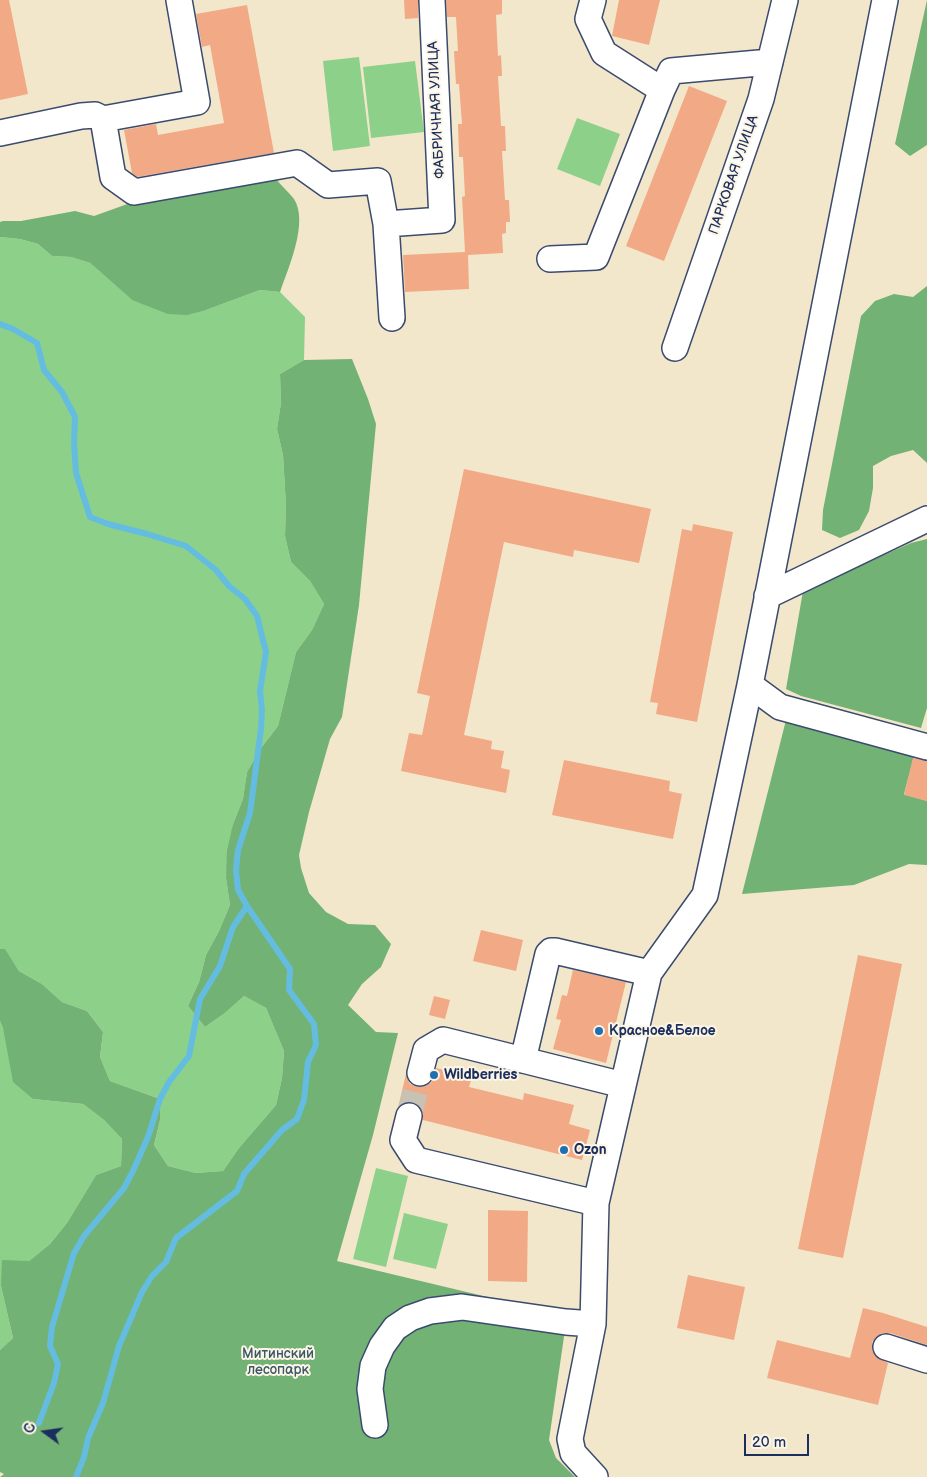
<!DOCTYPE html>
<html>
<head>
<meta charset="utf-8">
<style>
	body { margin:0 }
	#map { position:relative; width:927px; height:1477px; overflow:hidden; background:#f3e7cb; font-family:"Balsamiq Sans",sans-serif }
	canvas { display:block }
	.north { position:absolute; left:20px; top:1407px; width:50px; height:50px; -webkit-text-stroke:4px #fcf5e5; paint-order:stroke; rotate:284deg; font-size:14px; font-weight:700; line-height:20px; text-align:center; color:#1b2f5e }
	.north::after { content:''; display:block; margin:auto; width:18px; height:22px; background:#1b2f5e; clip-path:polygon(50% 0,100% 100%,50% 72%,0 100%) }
	.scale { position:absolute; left:744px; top:1434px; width:65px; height:22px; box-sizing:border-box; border:2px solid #1b2f5e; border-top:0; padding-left:6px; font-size:15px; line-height:18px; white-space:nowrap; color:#1b2f5e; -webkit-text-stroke:4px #fcf5e5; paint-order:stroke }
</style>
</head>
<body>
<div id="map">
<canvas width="927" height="1477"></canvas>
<div class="north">С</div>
<div class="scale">20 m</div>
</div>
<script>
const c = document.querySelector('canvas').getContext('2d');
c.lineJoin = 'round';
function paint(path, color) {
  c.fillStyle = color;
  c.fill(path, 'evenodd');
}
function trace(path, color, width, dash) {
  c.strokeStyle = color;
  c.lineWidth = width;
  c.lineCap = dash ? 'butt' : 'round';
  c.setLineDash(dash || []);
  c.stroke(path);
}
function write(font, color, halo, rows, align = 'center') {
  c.font = font + ' "Balsamiq Sans",sans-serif';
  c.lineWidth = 4;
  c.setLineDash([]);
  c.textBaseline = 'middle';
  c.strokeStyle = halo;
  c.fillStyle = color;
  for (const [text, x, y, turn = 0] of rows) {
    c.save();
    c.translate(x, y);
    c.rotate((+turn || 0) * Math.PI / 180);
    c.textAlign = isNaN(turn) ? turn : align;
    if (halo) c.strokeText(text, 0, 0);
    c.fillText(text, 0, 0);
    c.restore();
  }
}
paint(new Path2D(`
	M 359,57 L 370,146 L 333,151 L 323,61 Z
	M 415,61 L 424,132 L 371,138 L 363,67 Z
	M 577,118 L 620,134 L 600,186 L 557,169 Z
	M 0,237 L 20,239 L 38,244 L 52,256 L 71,257 L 90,263 L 132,300 L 206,310 L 260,290 L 280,292 L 305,317 L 304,360 L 280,374 L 281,403 L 277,429 L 283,455 L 286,506 L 285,536 L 291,562 L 310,581 L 324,604 L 312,630 L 296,652 L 278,726 L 261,748 L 247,772 L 243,799 L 233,824 L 226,878 L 230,905 L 219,931 L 206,955 L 199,982 L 188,1006 L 205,1027 L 225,1013 L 244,996 L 266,1008 L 284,1051 L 282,1078 L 276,1105 L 239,1148 L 223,1171 L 196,1173 L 168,1166 L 154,1145 L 160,1120 L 160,1099 L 110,1081 L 100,1057 L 103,1032 L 87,1011 L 62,1002 L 42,984 L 19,971 L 5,950 L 0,949 Z
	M 0,1021 L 33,1099 L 83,1104 L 104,1120 L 122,1139 L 121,1166 L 96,1175 L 67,1223 L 50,1244 L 29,1261 L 1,1286 L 13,1338 L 0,1350 Z
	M 376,1168 L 408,1176 L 386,1267 L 353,1259 Z
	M 404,1213 L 448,1224 L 436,1269 L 393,1259 Z`), '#8dd089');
paint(new Path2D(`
	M 927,0 L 927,145 L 910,156 L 895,144 Z
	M 276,179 C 281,186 289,192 294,199 C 309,222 288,269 280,292 L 260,290 L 206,310 L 187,315 L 168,314 L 132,300 L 90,263 L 71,257 L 52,256 L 38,244 L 20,239 L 0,237 L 0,222 L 3,221 L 21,221 L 75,211 L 94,216 L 144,198 Z
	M 927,286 L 927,463 L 913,450 L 891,456 L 873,466 L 873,488 L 869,511 L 859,530 L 840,538 L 822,530 L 823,510 L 861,316 L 875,301 L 894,294 L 913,297 Z
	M 352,359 L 368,399 L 376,424 L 359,605 L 342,717 L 330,739 L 309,812 L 299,855 L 301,868 L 309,893 L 326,912 L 348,924 L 375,925 L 391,944 L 381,967 L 362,984 L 348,1005 L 376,1032 L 398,1033 L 373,1135 L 337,1261 L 567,1316 L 549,1440 L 556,1458 L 575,1477 L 0,1477 L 4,1474 L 0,1472 L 0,1350 L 13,1338 L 1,1286 L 2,1260 L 29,1261 L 50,1244 L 67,1223 L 96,1175 L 121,1166 L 122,1139 L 104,1120 L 83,1104 L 33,1099 L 13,1082 L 3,1028 L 0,1021 L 0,949 L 5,949 L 19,971 L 42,984 L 62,1002 L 87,1011 L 103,1032 L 100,1057 L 110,1081 L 160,1099 L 160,1120 L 154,1145 L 168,1166 L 196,1173 L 223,1171 L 239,1148 L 276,1105 L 282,1078 L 284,1051 L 266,1008 L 244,996 L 225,1013 L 205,1027 L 188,1006 L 199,982 L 206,955 L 219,931 L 230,905 L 226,878 L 227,851 L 233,824 L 243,799 L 247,772 L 261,748 L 278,726 L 296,652 L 312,630 L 324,604 L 310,581 L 291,562 L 285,536 L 286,506 L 283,455 L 277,429 L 281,403 L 280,374 L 304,360 Z
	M 927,539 L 927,708 L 921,728 L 801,696 L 786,689 L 803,591 L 911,543 Z
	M 786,720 L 810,729 L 914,756 L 904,794 L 927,801 L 927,865 L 909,864 L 854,885 L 742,894 Z`), '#72b275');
trace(new Path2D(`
	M 0,324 L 13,329 L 37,343 L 44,370 L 62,392 L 75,417 L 74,443 L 76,473 L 90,517 L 108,524 L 147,534 L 186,546 L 216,570 L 229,586 L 245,599 L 257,616 L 266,652 L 260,691 L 262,710 L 261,729 L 250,813 L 238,850 L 236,870 L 238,890 L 247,906 L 233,927 L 220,966 L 200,999 L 189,1056 L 169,1082 L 160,1099 L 148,1137 L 133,1171 L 124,1188 L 84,1236 L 74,1253 L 52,1327 L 50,1346 L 58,1364 L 54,1383 L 39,1423
	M 76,1477 L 84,1457 L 88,1438 L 103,1403 L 119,1346 L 142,1292 L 152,1276 L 166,1262 L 176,1238 L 237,1191 L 244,1174 L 256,1160 L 282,1130 L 297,1119 L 304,1100 L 308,1062 L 316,1045 L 314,1024 L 289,990 L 290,969 L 247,906`), '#64bde1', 6);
paint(new Path2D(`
	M 0,0 L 9,0 L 28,94 L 0,100 Z
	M 404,0 L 418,0 L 418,18 L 405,19 Z
	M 446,0 L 502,0 L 502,14 L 496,15 L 498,56 L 501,55 L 502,76 L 498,76 L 501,126 L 505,126 L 506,151 L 502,151 L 505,200 L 509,200 L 510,222 L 506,222 L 506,233 L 502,234 L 503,253 L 468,255 L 469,289 L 405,292 L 403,255 L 465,252 L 462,197 L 465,196 L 463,157 L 459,157 L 458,124 L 462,124 L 459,84 L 456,84 L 454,51 L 458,51 L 456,17 L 447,17 Z
	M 619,0 L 660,0 L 649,45 L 612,36 Z
	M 247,5 L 274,153 L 137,177 L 132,173 L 124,130 L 156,124 L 158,135 L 224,123 L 210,45 L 202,47 L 196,14 Z
	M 689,86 L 727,101 L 664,261 L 626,246 Z
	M 464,469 L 651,509 L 639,563 L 574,550 L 573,557 L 504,542 L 464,735 L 492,741 L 491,749 L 504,751 L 501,768 L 510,770 L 506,793 L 401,771 L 409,733 L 422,735 L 430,696 L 417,693 Z
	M 693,524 L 733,532 L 697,722 L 656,714 L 658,703 L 650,702 L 682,529 L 692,531 Z
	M 913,758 L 927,761 L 927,801 L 904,795 Z
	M 564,760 L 670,781 L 669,791 L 682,794 L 673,839 L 552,815 Z
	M 481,930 L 523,940 L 516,971 L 473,961 Z
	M 858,955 L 902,964 L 843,1258 L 798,1249 Z
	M 573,970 L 626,982 L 606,1063 L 553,1049 L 561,1020 L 556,1019 L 562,995 L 567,996 Z
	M 434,996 L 450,1000 L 445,1019 L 429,1015 Z
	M 436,1068 L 472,1077 L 469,1087 L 523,1100 L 524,1093 L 574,1105 L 569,1124 L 590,1130 L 582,1160 L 423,1120 L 423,1112 L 419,1106 L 413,1102 L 405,1102 L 398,1108 L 406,1074 L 406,1077 L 410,1084 L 417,1087 L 423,1087 L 431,1083 Z
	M 488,1210 L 528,1211 L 527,1282 L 488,1281 Z
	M 688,1275 L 745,1287 L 734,1340 L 677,1328 Z
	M 863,1308 L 883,1313 L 927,1327 L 927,1345 L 890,1333 L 882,1333 L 877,1336 L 872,1342 L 872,1350 L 875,1356 L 888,1363 L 878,1405 L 767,1378 L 777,1340 L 850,1358 Z`), '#f1a986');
trace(new Path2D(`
	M 409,1116 L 420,1073`), '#c8c2b5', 25, [25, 12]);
const minor = new Path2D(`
	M 179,0 L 197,102 L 103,119 L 113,177 L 134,192 L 297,163 L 328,185 L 378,181 L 386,224
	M 593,0 L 588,19 L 604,53 L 662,90
	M 0,133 L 81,116 L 95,115 L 103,119
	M 550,259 L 596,257 L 662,90 L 671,71 L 770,62
	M 392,318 L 386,224 L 442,220 L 432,0
	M 675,348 L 761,99 L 785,0
	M 767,596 L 927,519
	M 750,685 L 780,707 L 927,747
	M 649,973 L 705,895 L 750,685 L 885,0
	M 523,1060 L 548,954 L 551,951 L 555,951 L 649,973 L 596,1203 L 593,1324 L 570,1439 L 573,1453 L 595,1477
	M 420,1073 L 426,1050 L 443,1040 L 623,1085
	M 409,1116 L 403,1140 L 416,1160 L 596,1203
	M 886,1347 L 927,1360
	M 375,1425 L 370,1389 L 373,1366 L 382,1346 L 395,1328 L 410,1318 L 430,1311 L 462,1307 L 566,1322 L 593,1324`);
trace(minor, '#3b4b6e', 28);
trace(minor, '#fff', 25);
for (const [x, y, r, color] of [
	[599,1031,5,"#1f6fb2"],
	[434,1075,5,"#1f6fb2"],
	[564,1150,5,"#1f6fb2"]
]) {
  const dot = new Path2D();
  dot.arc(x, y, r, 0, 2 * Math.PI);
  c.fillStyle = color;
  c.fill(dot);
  trace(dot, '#fcf5e5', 2);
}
write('14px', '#1b2f5e', '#fcf5e5', [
	["ФАБРИЧНАЯ УЛИЦА",437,110,-93],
	["ПАРКОВАЯ УЛИЦА",734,175,-71]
]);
write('bold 14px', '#1b2f5e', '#fcf5e5', [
	["Красное&Белое",609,1031],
	["Wildberries",444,1075],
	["Ozon",574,1150]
], 'left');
write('14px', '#385769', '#fcf5e5', [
	["Митинский",278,1354],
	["лесопарк",278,1370]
]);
</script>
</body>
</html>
